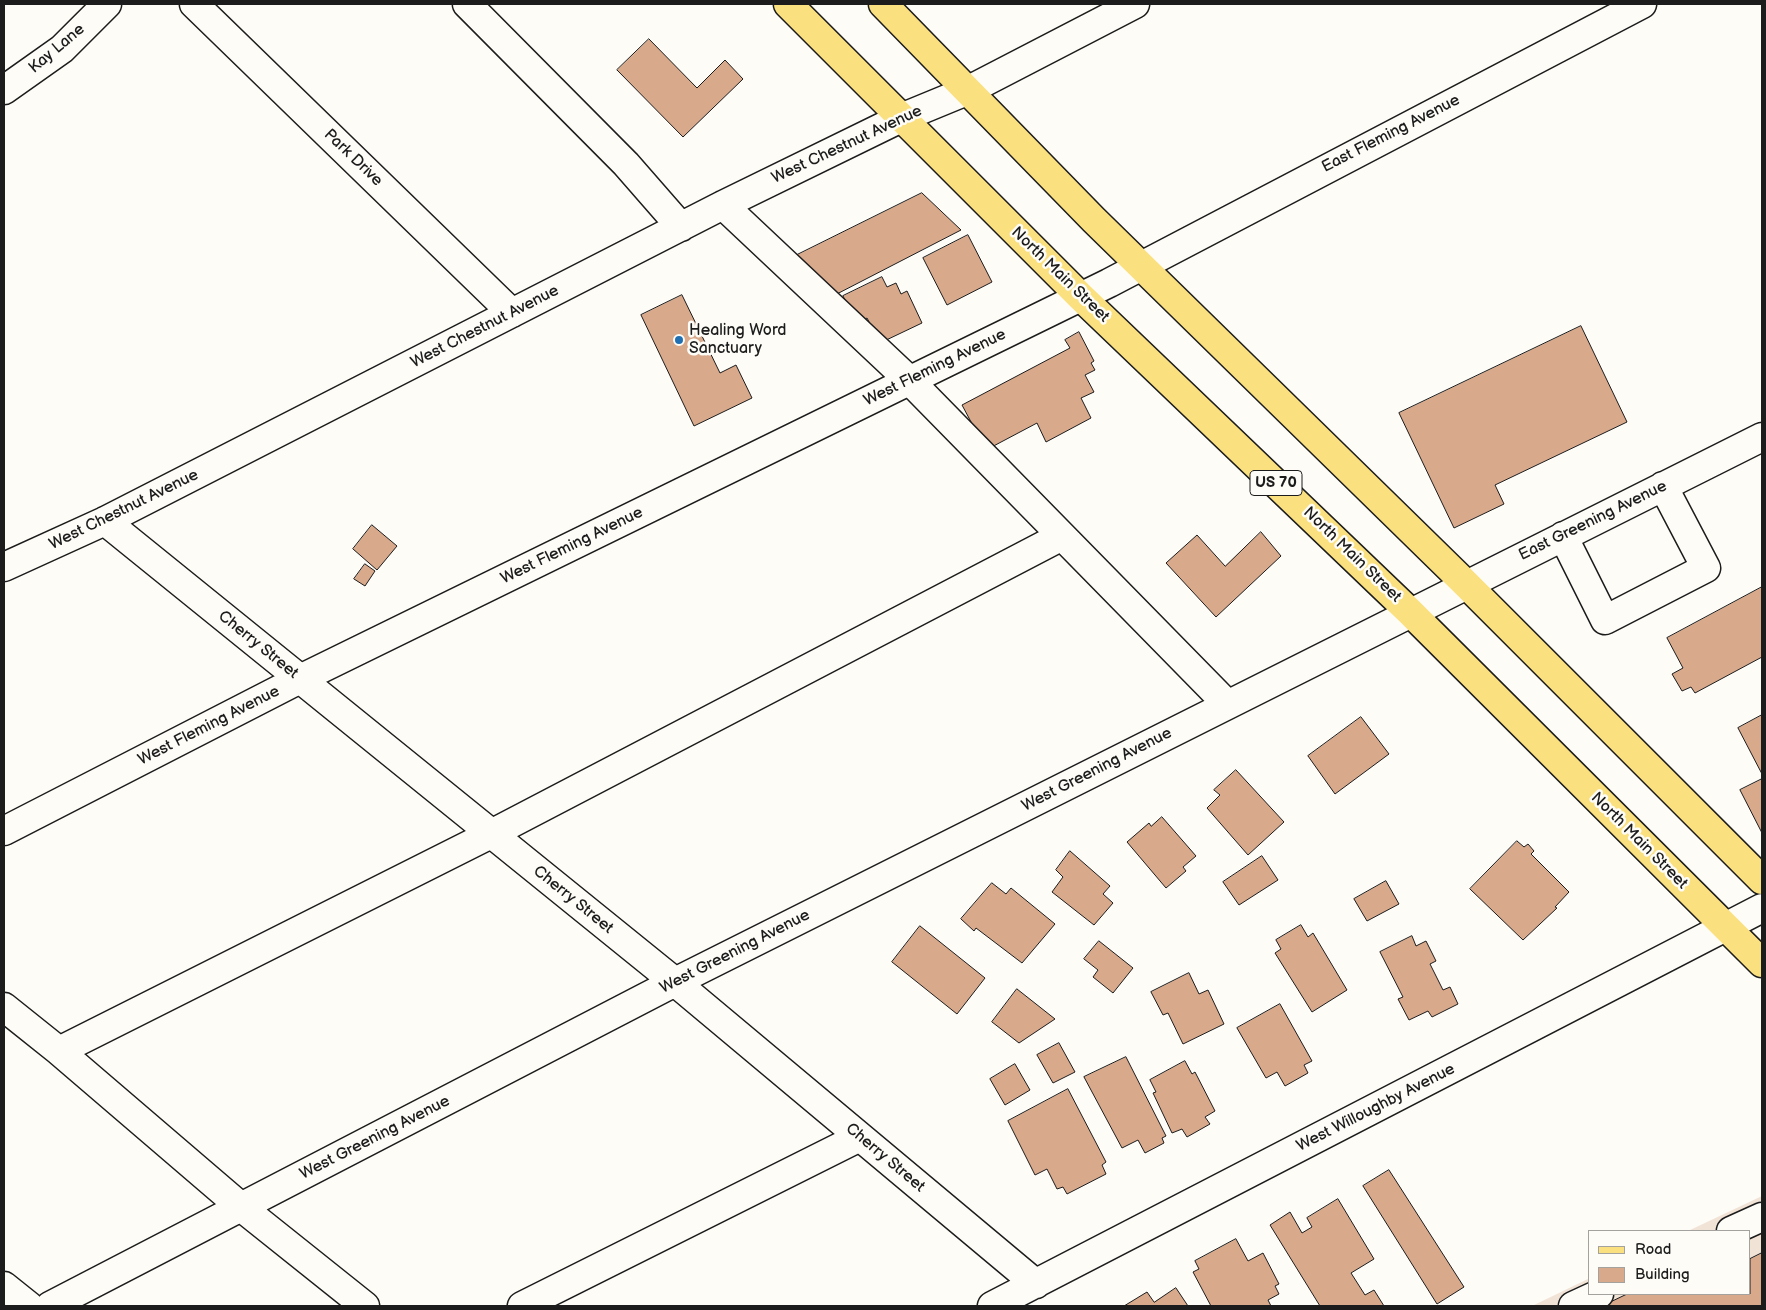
<!DOCTYPE html>
<html>
<head>
<meta charset="utf-8">
<style>
	body { margin:0 }
	#map { position:relative; width:1766px; height:1310px; overflow:hidden; background:#fdfcf7; font-family:"Balsamiq Sans",sans-serif }
	canvas { display:block }
	.frame { position:absolute; inset:0; border:5px solid #1c1c1c; pointer-events:none }
	.legend { position:absolute; left:1588px; top:1230px; width:162px; height:65px; box-sizing:border-box; background:#fdfcf7; border:1px solid #a3a29f; margin:0; padding:6px 9px; list-style:none; font-size:15px; color:#1c1c1c }
	.legend li { display:flex; align-items:center; gap:10px; height:25px }
	.legend b { width:25px; border:1px solid #a3a29f }
</style>
</head>
<body>
<div id="map">
<canvas width="1766" height="1310"></canvas>
<div class="frame"></div>
<ul class="legend">
<li><b style="height:6px;background:#fbe080"></b>Road</li>
<li><b style="height:14px;background:#d9a98c"></b>Building</li>
</ul>
</div>
<script>
const c = document.querySelector('canvas').getContext('2d');
c.lineJoin = 'round';
function paint(path, color) {
  c.fillStyle = color;
  c.fill(path, 'evenodd');
}
function trace(path, color, width, dash) {
  c.strokeStyle = color;
  c.lineWidth = width;
  c.lineCap = dash ? 'butt' : 'round';
  c.setLineDash(dash || []);
  c.stroke(path);
}
function write(font, color, halo, rows, align = 'center') {
  c.font = font + ' "Balsamiq Sans",sans-serif';
  c.lineWidth = 5;
  c.setLineDash([]);
  c.textBaseline = 'middle';
  c.strokeStyle = halo;
  c.fillStyle = color;
  for (const [text, x, y, turn = 0] of rows) {
    c.save();
    c.translate(x, y);
    c.rotate((+turn || 0) * Math.PI / 180);
    c.textAlign = isNaN(turn) ? turn : align;
    if (halo) c.strokeText(text, 0, 0);
    c.fillText(text, 0, 0);
    c.restore();
  }
}
paint(new Path2D(`
	M 1762,1196 L 1762,1306 L 1532,1306 L 1590,1278 L 1590,1294 L 1750,1294 L 1750,1231 L 1688,1231 Z`), '#f2e3d7');
const building = new Path2D(`
	M 649,39 L 697,88 L 725,60 L 743,79 L 683,137 L 617,70 Z
	M 922,193 L 961,230 L 831,297 L 793,257 Z
	M 968,235 L 992,282 L 947,305 L 923,258 Z
	M 882,277 L 887,287 L 896,283 L 901,294 L 907,291 L 922,323 L 880,343 L 867,318 L 857,324 L 843,296 Z
	M 682,295 L 720,373 L 736,365 L 752,398 L 694,426 L 641,315 Z
	M 1581,326 L 1627,422 L 1495,485 L 1504,504 L 1454,528 L 1399,413 Z
	M 1079,332 L 1094,361 L 1091,363 L 1095,370 L 1085,375 L 1094,392 L 1081,398 L 1091,418 L 1046,442 L 1037,423 L 986,450 L 962,405 L 1070,348 L 1065,340 Z
	M 372,525 L 397,546 L 377,570 L 353,549 Z
	M 1261,532 L 1281,556 L 1216,617 L 1166,563 L 1197,535 L 1225,566 Z
	M 365,564 L 375,571 L 365,586 L 354,579 Z
	M 1762,587 L 1762,657 L 1695,693 L 1691,687 L 1682,691 L 1672,674 L 1683,668 L 1667,638 Z
	M 1762,715 L 1762,774 L 1738,728 Z
	M 1361,717 L 1389,754 L 1335,794 L 1308,756 Z
	M 1236,770 L 1284,822 L 1248,855 L 1207,808 L 1220,795 L 1214,790 Z
	M 1762,779 L 1762,833 L 1740,790 Z
	M 1162,817 L 1196,856 L 1183,867 L 1186,871 L 1166,888 L 1127,842 L 1149,823 L 1151,826 Z
	M 1517,841 L 1524,847 L 1528,844 L 1534,851 L 1531,854 L 1569,892 L 1555,907 L 1557,908 L 1523,940 L 1470,889 Z
	M 1070,851 L 1110,886 L 1103,894 L 1113,903 L 1094,925 L 1052,892 L 1063,877 L 1056,870 Z
	M 1262,856 L 1278,880 L 1239,905 L 1223,882 Z
	M 1386,881 L 1399,904 L 1367,921 L 1354,899 Z
	M 992,883 L 1006,894 L 1011,888 L 1055,924 L 1022,963 L 976,928 L 974,931 L 961,919 Z
	M 1301,925 L 1308,937 L 1313,933 L 1347,990 L 1312,1012 L 1275,953 L 1281,949 L 1276,940 Z
	M 920,926 L 985,978 L 957,1014 L 892,962 Z
	M 1412,936 L 1416,946 L 1426,941 L 1436,961 L 1430,964 L 1443,990 L 1450,987 L 1458,1004 L 1432,1017 L 1428,1011 L 1409,1020 L 1398,999 L 1403,997 L 1380,952 Z
	M 1099,941 L 1133,968 L 1113,993 L 1093,977 L 1098,970 L 1084,959 Z
	M 1189,973 L 1199,994 L 1208,990 L 1224,1024 L 1183,1044 L 1168,1013 L 1163,1015 L 1151,992 Z
	M 1017,989 L 1055,1019 L 1019,1043 L 992,1022 Z
	M 1280,1004 L 1312,1061 L 1304,1065 L 1308,1073 L 1285,1086 L 1277,1072 L 1266,1078 L 1237,1028 Z
	M 1059,1043 L 1075,1072 L 1053,1083 L 1037,1055 Z
	M 1126,1057 L 1166,1136 L 1162,1138 L 1164,1143 L 1145,1153 L 1138,1140 L 1122,1148 L 1084,1077 Z
	M 1185,1061 L 1192,1074 L 1195,1072 L 1215,1111 L 1205,1117 L 1210,1124 L 1187,1137 L 1182,1129 L 1172,1133 L 1153,1093 L 1156,1092 L 1150,1080 Z
	M 1015,1064 L 1030,1090 L 1005,1105 L 990,1079 Z
	M 1068,1089 L 1106,1162 L 1102,1165 L 1106,1174 L 1067,1194 L 1063,1187 L 1057,1189 L 1047,1169 L 1035,1175 L 1008,1121 Z
	M 1389,1170 L 1464,1287 L 1437,1304 L 1363,1186 Z
	M 1338,1199 L 1374,1259 L 1351,1273 L 1365,1295 L 1374,1290 L 1384,1306 L 1320,1306 L 1270,1225 L 1290,1212 L 1302,1233 L 1312,1227 L 1307,1218 Z
	M 1236,1239 L 1248,1261 L 1263,1253 L 1279,1284 L 1275,1286 L 1279,1294 L 1268,1300 L 1271,1306 L 1211,1306 L 1193,1272 L 1199,1269 L 1195,1261 Z
	M 1762,1253 L 1762,1306 L 1602,1306 L 1627,1294 L 1750,1294 L 1750,1259 Z
	M 1176,1288 L 1188,1306 L 1124,1306 L 1147,1292 L 1154,1302 Z`);
paint(building, '#d9a98c');
trace(building, '#1c1c1c', 1);
const minor = new Path2D(`
	M 194,4 L 512,313
	M 467,4 L 626,164 L 681,227
	M 4,90 L 62,49 L 107,4
	M 723,205 L 910,381 L 1227,704
	M 105,521 L 675,982 L 1036,1284
	M 1563,536 L 1605,620 L 1706,568 L 1663,486
	M 4,567 L 105,521 L 723,205 L 901,118 L 969,90 L 1135,4
	M 4,831 L 300,679 L 1109,283 L 1642,4
	M 4,1007 L 59,1051
	M 1731,1231 L 1762,1217
	M 4,1286 L 29,1306
	M 50,1306 L 675,982 L 1762,437
	M 365,1306 L 241,1207 L 59,1051 L 491,834 L 1062,536
	M 522,1306 L 860,1137
	M 992,1306 L 1762,908
	M 1573,1306 L 1599,1294`);
const major = new Path2D(`
	M 788,4 L 1081,297 L 1410,612 L 1762,963
	M 883,4 L 1094,220 L 1466,584 L 1762,880`);
trace(minor, '#1c1c1c', 31);
trace(major, '#1c1c1c', 31);
trace(minor, '#fdfcf7', 28);
trace(major, '#fbe080', 28);
for (const [x, y, r, color] of [
	[679,340,5,"#1f6fb2"]
]) {
  const dot = new Path2D();
  dot.arc(x, y, r, 0, 2 * Math.PI);
  c.fillStyle = color;
  c.fill(dot);
  trace(dot, '#fdfcf7', 2);
}
for (const [x, y, w] of [
	[1276,483,52]
]) {
  const box = new Path2D();
  box.roundRect(x - w / 2, y - 12.5, w, 25, 4);
  c.fillStyle = '#fdfcf7';
  c.fill(box);
  trace(box, '#1c1c1c', 1);
}
write('bold 15px', '#1c1c1c', null, [
	["US 70",1276,483]
]);
write('16px', '#1c1c1c', '#fdfcf7', [
	["Kay Lane",57,49,-40],
	["East Fleming Avenue",1391,134,-27],
	["West Chestnut Avenue",847,145,-25],
	["Park Drive",353,158,44],
	["North Main Street",1060,275,44],
	["West Chestnut Avenue",485,327,-27],
	["West Fleming Avenue",935,368,-26],
	["West Chestnut Avenue",124,510,-26],
	["East Greening Avenue",1593,521,-26],
	["West Fleming Avenue",572,546,-26],
	["North Main Street",1352,555,44],
	["Cherry Street",258,645,39],
	["West Fleming Avenue",209,726,-27],
	["West Greening Avenue",1097,770,-27],
	["North Main Street",1639,841,45],
	["Cherry Street",573,900,39],
	["West Greening Avenue",735,952,-27],
	["West Willoughby Avenue",1376,1108,-27],
	["West Greening Avenue",375,1138,-27],
	["Cherry Street",885,1158,40]
]);
write('16px', '#1c1c1c', '#fdfcf7', [
	["Healing Word",689,331],
	["Sanctuary",689,349]
], 'left');
</script>
</body>
</html>
